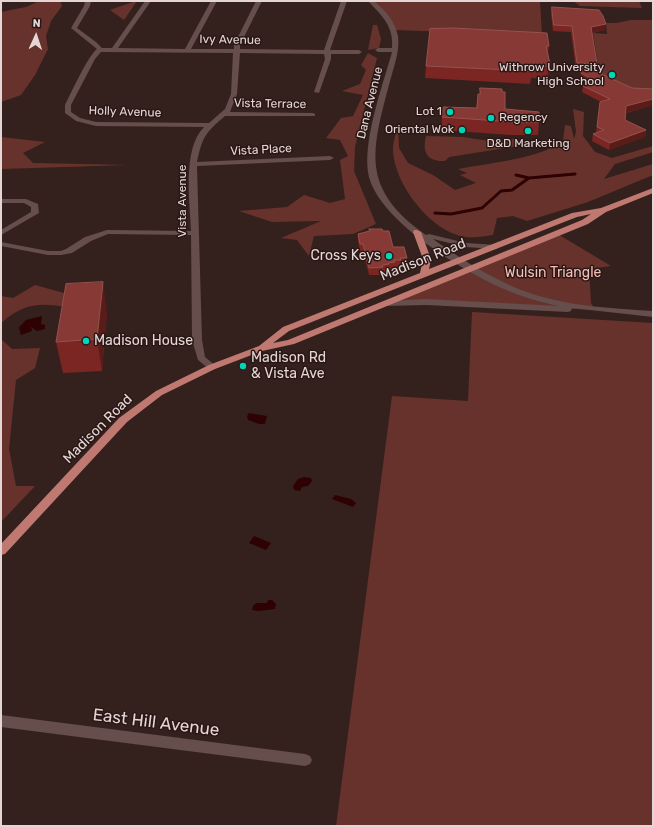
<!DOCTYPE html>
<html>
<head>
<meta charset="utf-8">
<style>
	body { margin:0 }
	#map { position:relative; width:654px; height:827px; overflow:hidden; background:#34211e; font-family:Rubik,sans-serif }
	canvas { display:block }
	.frame { position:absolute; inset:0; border:2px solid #e3d6d4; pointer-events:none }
	.north { position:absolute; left:16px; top:16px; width:40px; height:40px; -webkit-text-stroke:3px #2a1715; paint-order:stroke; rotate:3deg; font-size:11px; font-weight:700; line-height:16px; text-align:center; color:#e3d6d4 }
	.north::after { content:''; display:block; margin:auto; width:14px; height:18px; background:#e3d6d4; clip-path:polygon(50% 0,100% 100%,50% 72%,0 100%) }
</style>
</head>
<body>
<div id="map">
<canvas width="654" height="827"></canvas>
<div class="frame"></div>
<div class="north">N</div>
</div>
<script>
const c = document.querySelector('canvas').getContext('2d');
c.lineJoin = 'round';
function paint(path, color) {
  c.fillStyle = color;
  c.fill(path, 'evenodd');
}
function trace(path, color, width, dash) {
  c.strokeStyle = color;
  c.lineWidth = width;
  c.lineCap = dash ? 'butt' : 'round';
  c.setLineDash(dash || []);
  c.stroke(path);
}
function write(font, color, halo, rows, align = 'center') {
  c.font = font + ' Rubik,sans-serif';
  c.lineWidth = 3;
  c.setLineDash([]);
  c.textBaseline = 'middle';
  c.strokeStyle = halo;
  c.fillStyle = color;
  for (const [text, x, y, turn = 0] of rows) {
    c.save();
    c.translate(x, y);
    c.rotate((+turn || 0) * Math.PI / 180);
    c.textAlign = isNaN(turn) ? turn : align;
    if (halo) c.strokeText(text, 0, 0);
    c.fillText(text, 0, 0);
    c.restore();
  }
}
paint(new Path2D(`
	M 39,1 L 60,1 L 62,6 L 51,21 L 46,36 L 48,49 L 35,75 L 21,95 L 1,102 L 1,12 L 26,7 Z
	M 136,1 L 137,1 L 124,20 L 110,10 Z
	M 371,1 L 540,1 L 542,35 L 394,30 Z
	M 573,1 L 639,1 L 642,8 L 580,6 Z
	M 631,20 L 653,20 L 653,92 L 634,89 L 600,79 L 593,33 L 607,34 L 606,23 L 616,23 Z
	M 373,25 L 377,25 L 381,39 L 379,48 L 368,50 Z
	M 368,53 L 377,58 L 355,147 L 354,171 L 376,224 L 353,234 L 314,236 L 309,256 L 297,240 L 281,238 L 321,221 L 272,222 L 239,211 L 287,207 L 304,195 L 330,203 L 345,199 L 340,160 L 348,156 L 340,140 L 326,138 L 341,118 L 353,116 L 363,95 L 342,91 L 360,84 L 366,70 L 361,65 Z
	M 573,109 L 584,112 L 583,136 L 595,152 L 612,158 L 653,146 L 653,152 L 615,164 L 604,179 L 653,164 L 653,175 L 588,202 L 527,221 L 513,216 L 497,218 L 493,235 C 481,237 469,239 457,235 C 426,225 394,182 393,150 C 393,142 396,133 398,125 L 399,148 L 408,163 L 433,175 L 455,190 L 476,183 L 460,175 L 467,173 L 458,169 C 488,163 539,159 563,141 L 565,125 L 571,126 L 574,139 L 576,132 Z
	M 426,136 L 463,137 L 496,142 L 512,139 L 528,141 L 531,144 L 449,157 L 445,161 C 427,162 422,152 426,136 Z
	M 1,137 L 45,142 L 23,153 L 33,163 L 128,165 L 1,169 Z
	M 556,233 L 611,266 L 589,269 L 591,303 L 595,310 L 426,302 L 386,304 Z
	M 35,285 L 64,293 L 65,307 C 37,302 22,305 1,323 L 1,296 L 13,298 Z
	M 472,312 L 653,323 L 653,826 L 336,826 L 392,396 L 468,401 Z
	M 1,339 L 12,349 L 40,348 L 35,368 L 16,380 L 9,449 L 16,486 L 35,486 L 1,522 Z`), '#68322c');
paint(new Path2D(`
	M 42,316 L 41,324 L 45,325 L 45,329 L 37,331 L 31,327 L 32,331 L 21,335 L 19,327 L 26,320 Z
	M 249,413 L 267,416 L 265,424 L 259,424 L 248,420 L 247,416 Z
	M 304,477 L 311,478 L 312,481 L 308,486 L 302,487 L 300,491 L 294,490 L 293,486 L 298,479 Z
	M 335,495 L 351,499 L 356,503 L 353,507 L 332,499 Z
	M 254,536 L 271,543 L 266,550 L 249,543 Z
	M 268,600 L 272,600 L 276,604 L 275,609 L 258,611 L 252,610 L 253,606 L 256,603 L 267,603 Z`), '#2e0102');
trace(new Path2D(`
	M 516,175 L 529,178
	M 435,213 L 451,214 L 482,208 L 501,191 L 512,190 L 529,178 L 575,174`), '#2e0102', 3);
paint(new Path2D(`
	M 85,1 L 91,1 L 90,6 L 77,28 L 96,42 L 102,48 L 112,48 L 145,1 L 151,1 L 118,48 L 185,49 L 211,1 L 217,1 L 191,49 L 234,49 L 234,45 L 256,1 L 262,1 L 240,45 L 240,49 L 324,50 L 341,1 L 347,1 L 330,50 L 359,50 L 362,52 L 359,54 L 331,54 L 331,59 L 319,93 L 314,92 L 325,59 L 324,54 L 240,53 L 237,94 L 230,112 L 313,113 L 315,114 L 315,116 L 225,116 C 206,132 202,137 197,162 L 330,156 L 334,158 L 330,160 L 197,166 L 202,340 L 205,357 L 217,367 L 215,369 L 209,369 L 198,360 L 192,340 L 191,235 L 108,234 L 91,241 L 72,253 L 61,255 L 48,255 L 1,246 L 1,242 L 48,251 L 61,251 L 66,249 L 85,237 L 107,230 L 191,231 C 190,201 182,149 204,127 L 96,126 L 76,121 L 65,113 L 65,105 C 70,95 89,54 97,49 L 71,28 L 84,6 ZM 101,52 L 233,53 L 231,94 L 225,109 L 209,123 L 96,122 L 80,118 L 71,112 L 71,105 L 95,59 Z
	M 368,1 L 374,1 C 385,10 395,21 398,36 C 400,51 394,66 390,81 C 372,150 359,188 426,235 L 429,234 L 466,243 L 497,245 L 497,249 L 494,249 L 466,247 L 433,239 C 461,259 489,277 521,290 C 562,306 609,308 653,311 L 653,317 L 572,308 L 571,311 L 568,312 L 426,305 L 383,306 L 382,304 L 383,302 L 386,301 L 426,299 L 559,306 C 540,302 522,297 504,289 C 463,271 381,222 369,177 C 361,144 383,85 392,52 L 378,52 L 375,50 L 378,48 L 392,48 C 394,26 382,16 368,1 Z
	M 1,199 L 26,199 L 38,204 L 39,213 L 1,235 L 1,230 L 31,212 L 31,207 L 24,203 L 1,203 Z
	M 1,715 L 305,754 L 310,756 L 312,760 L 310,764 L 305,766 L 1,727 Z`), '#654e4b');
paint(new Path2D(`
	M 653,188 L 653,193 L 606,212 L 588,224 L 294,344 L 262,351 L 215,369 L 162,395 L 127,422 L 5,554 L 1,555 L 1,544 L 119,418 L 156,391 L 209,365 L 259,346 L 283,327 L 420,273 L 423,259 L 413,232 L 414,230 L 417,230 L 421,232 L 431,259 L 429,269 L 572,213 L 601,208 ZM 591,214 L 582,220 L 288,340 L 273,343 L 289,331 L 559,224 L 577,217 Z`), '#c07971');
paint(new Path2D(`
	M 552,7 L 605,30 L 592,33 L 597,64 L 596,71 L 594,71 L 653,105 L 626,113 L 625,120 L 646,130 L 645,137 L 609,150 L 592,141 L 593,134 L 596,133 L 599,109 L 600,102 L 601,102 L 582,92 L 583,86 L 586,85 L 587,83 L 580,80 L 581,73 L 582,70 L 576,70 L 571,32 L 553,31 L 551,14 Z
	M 453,28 L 549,46 L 548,53 L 550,64 L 549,77 L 547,78 L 531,78 L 530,84 L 425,78 L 426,66 Z
	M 478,94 L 505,109 L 539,122 L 538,135 L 511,135 L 441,130 L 443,107 L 476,108 Z
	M 369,229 L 383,231 L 393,247 L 407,258 L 407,265 L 401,266 L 400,268 L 395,268 L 395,270 L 388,270 L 388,272 L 382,272 L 382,275 L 369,275 L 363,251 L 360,252 L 358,241 L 358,234 L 369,231 Z
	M 107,313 L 102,371 L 63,373 L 56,342 Z`), '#7b2622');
paint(new Path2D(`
	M 606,24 L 605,30 L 590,33 L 591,27 Z
	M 550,64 L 549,77 L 547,78 L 549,66 Z
	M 653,99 L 653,105 L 625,113 L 626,106 Z
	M 646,130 L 645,137 L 609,150 L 610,143 Z
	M 103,282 L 107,313 L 102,371 L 97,339 Z`), '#5a1c19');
const building = new Path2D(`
	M 552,7 L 599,10 L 603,16 L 606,24 L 591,27 L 597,64 L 577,63 L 572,26 L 554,25 Z
	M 453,28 L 547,33 L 549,46 L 546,46 L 550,64 L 549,66 L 532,66 L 532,71 L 426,66 L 430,29 Z
	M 584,66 L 632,88 L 653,89 L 653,99 L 626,106 L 625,120 L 646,130 L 610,143 L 593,134 L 604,130 L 597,127 L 600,102 L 610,99 L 583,86 L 589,84 L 587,83 L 595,80 L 581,73 Z
	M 480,88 L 502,89 L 502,92 L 505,92 L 505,109 L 539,112 L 539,122 L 513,122 L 442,117 L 443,107 L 477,108 L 478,94 L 480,94 Z
	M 369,229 L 382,229 L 383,231 L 389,231 L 393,247 L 404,247 L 407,258 L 400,258 L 401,260 L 394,260 L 395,262 L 388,263 L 389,264 L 382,265 L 383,267 L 369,268 L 363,244 L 360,244 L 358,234 L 370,231 Z
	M 103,282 L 97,339 L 56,342 L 66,284 Z`);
paint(building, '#863935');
trace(building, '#95524e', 1);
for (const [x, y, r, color] of [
	[612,75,4,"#00d5b7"],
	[450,112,4,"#00d5b7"],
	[491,118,4,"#00d5b7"],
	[462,130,4,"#00d5b7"],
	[528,131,4,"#00d5b7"],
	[389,256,4,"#00d5b7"],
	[86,341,4,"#00d5b7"],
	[243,366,4,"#00d5b7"]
]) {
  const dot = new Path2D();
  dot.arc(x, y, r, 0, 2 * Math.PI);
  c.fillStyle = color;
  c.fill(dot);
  trace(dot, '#2a1715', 1.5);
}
write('12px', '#e3d6d4', '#2a1715', [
	["Ivy Avenue",230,40,1],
	["Dana Avenue",370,103,-76],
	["Vista Terrace",270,104,1],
	["Holly Avenue",125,112,2],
	["Vista Place",261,150,-3],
	["Vista Avenue",183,201,-90]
]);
write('12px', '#e3d6d4', '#2a1715', [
	["Withrow University",604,68],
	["High School",604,82],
	["Lot 1",442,112],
	["Regency",499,118,"left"],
	["Oriental Wok",454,130],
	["D&D Marketing",528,144,"center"]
], 'right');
write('14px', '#e3d6d4', '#2a1715', [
	["Cross Keys",381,256,"right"],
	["Madison House",94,341],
	["Madison Rd",251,358],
	["& Vista Ave",251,374]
], 'left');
write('14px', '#e3d6d4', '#2a1715', [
	["Madison Road",423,260,-22],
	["Madison Road",98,429,-45]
]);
write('14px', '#f3bfb7', '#2a1715', [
	["Wulsin Triangle",553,273]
]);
write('17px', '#e3d6d4', '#2a1715', [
	["East Hill Avenue",156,723,7]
]);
</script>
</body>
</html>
